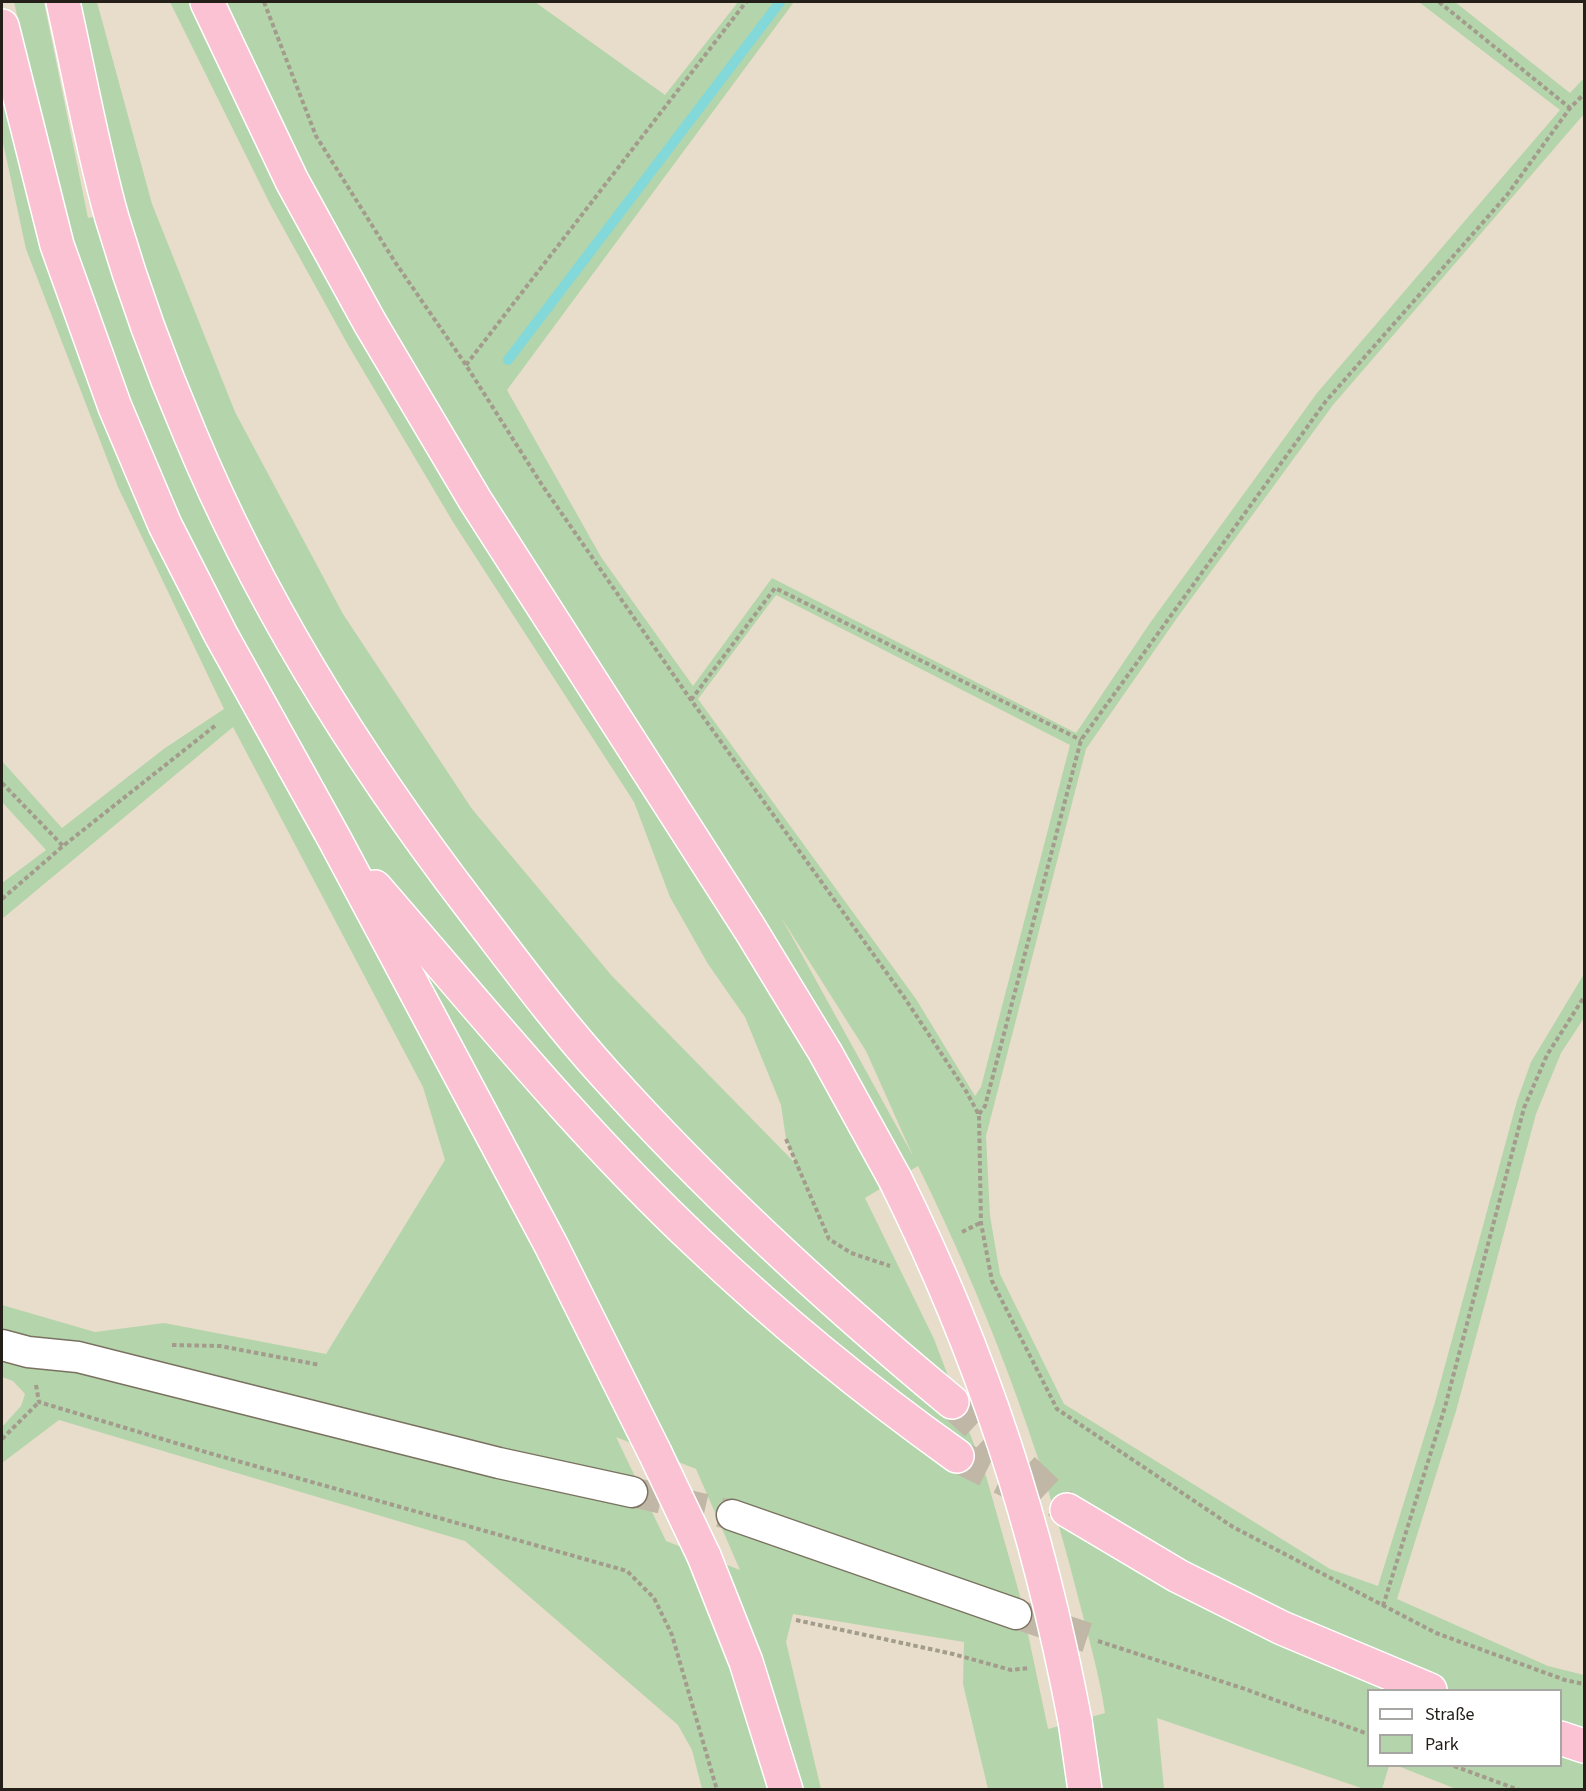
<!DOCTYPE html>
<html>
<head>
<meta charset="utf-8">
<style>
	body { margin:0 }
	#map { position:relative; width:1586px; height:1791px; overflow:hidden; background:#e7ddca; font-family:"Source Sans 3",sans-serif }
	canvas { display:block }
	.frame { position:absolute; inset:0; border:3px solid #242019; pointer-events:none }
	.legend { position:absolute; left:1367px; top:1689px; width:195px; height:78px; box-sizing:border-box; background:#fff; border:2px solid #a7a6a3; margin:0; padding:8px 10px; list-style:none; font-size:18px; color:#242019 }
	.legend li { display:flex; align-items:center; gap:12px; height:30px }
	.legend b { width:30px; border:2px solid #a7a6a3 }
</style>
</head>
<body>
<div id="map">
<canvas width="1586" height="1791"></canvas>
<div class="frame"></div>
<ul class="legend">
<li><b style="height:8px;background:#fff"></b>Straße</li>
<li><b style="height:16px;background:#b4d5ab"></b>Park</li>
</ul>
</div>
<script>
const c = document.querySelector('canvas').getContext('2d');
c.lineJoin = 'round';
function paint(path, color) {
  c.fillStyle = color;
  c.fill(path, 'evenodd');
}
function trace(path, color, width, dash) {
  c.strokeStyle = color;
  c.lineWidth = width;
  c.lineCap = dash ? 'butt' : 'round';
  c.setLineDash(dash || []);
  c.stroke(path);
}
paint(new Path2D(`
	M 14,2 L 44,2 L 88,218 L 123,210 L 78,2 L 97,2 L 152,204 L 235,412 L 343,614 L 472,809 L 612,976 L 796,1164 L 786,1139 L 781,1105 L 745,1017 L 708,964 L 670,897 L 634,802 L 453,522 L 348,345 L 270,204 L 170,2 L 535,2 L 665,95 L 738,2 L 794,2 L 507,390 L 601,557 L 693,686 L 772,578 L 1076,733 L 1150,623 L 1317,393 L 1560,110 L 1419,2 L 1455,2 L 1570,93 L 1584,78 L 1584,114 L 1333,405 L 1177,618 L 1086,749 L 986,1136 L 990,1216 L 1000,1274 L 1064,1404 L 1330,1569 L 1378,1586 L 1435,1402 L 1517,1101 L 1531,1062 L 1584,974 L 1584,1018 L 1561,1053 L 1536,1114 L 1456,1411 L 1397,1599 L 1548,1666 L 1584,1675 L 1584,1789 L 1456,1789 L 1398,1766 L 1560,1766 L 1560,1690 L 1368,1690 L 1368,1766 L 1389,1766 L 1382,1789 L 1364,1789 L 1157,1718 L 1164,1789 L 988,1789 L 963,1684 L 964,1642 L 793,1614 L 786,1642 L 821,1789 L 702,1789 L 692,1750 L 678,1725 L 465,1541 L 59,1420 L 2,1463 L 2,1427 L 21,1406 L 25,1394 L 13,1381 L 2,1377 L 2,1305 L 95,1332 L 164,1323 L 326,1354 L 445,1160 L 423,1087 L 233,727 L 2,919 L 2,883 L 46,850 L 2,802 L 2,761 L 62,828 L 165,748 L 224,709 L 118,487 L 26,249 L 2,138 L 2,56 L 35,225 L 63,220 ZM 776,595 L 1070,745 L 981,1087 L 975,1096 L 916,999 L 698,699 ZM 781,917 L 866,1051 L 913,1156 ZM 918,1166 C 985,1302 1040,1445 1077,1593 C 1087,1632 1099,1673 1105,1713 L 1048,1729 L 1020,1596 L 986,1476 L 934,1339 L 865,1198 ZM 616,1437 L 696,1469 L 740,1570 L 666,1541 Z`), '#b4d5ab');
trace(new Path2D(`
	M 508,360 L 780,2`), '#83d8d9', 10);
trace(new Path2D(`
	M 632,1492 L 732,1515
	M 1016,1614 L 1098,1641`), '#c0b7a7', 30, [30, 15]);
trace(new Path2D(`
	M 952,1402 L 1067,1510
	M 957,1456 L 1036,1495`), '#c0b7a7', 33, [33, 16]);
const minor = new Path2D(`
	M 2,1345 L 28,1352 L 78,1357 L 499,1463 L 632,1492
	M 732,1515 L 1016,1614`);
const trunk = new Path2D(`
	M 63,2 C 79,73 92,147 112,218 C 133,289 161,366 190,434 C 261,605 360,762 473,909 C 516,965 558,1022 606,1075 C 712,1193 830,1301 952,1402
	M 207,2 L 292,181 L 370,323 L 475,500 L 750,929 L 825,1052 L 895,1179
	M 2,26 L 57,245 L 115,407 L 165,525 L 221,635 L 335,840 L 551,1245 L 655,1453
	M 375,887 C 480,1008 581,1133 698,1243 C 779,1320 866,1391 957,1456
	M 1067,1510 L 1178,1576 L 1282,1628 L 1430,1690
	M 704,1556 L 746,1662 L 786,1790
	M 1075,1721 L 1085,1790
	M 1560,1738 L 1584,1746`);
trace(minor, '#7a7160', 33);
trace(trunk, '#fff', 36);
trace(new Path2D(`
	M 264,2 L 316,136 L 395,262 L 466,365 L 542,485 L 691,700 L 904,997 L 966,1091 L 979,1115 L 981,1223 L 992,1281 L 1057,1409 L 1233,1527 L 1436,1633 L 1565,1680 L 1584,1684
	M 1439,2 L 1570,108
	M 466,365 L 746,2
	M 691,700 L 775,588 L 1081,740
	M 2,783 L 63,846
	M 2,899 L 63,846 L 216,725
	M 979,1114 L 985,1106 L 1081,740 L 1326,401 L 1507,195 L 1570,108 L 1584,94
	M 786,1139 L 829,1239 L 851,1253 L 890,1266
	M 962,1232 L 980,1223
	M 172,1345 L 220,1346 L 320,1365
	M 36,1385 L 39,1402 L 209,1453 L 627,1571 L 654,1598 L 672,1635 L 717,1790
	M 2,1439 L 39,1402
	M 1383,1606 L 1445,1407 L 1524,1108 L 1547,1055 L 1584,997
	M 796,1620 L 953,1654 L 1011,1670 L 1029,1668
	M 1098,1641 L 1245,1689 L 1368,1734
	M 1454,1766 L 1519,1790`), '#a39b8c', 4, [4.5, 3]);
trace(minor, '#fff', 30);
trace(trunk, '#fac2d2', 33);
const trunkBridge = new Path2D(`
	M 895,1179 C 983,1356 1038,1527 1075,1721
	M 655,1453 L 704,1556`);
trace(trunkBridge, '#fff', 36, []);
trace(trunkBridge, '#fac2d2', 33);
</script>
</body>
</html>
